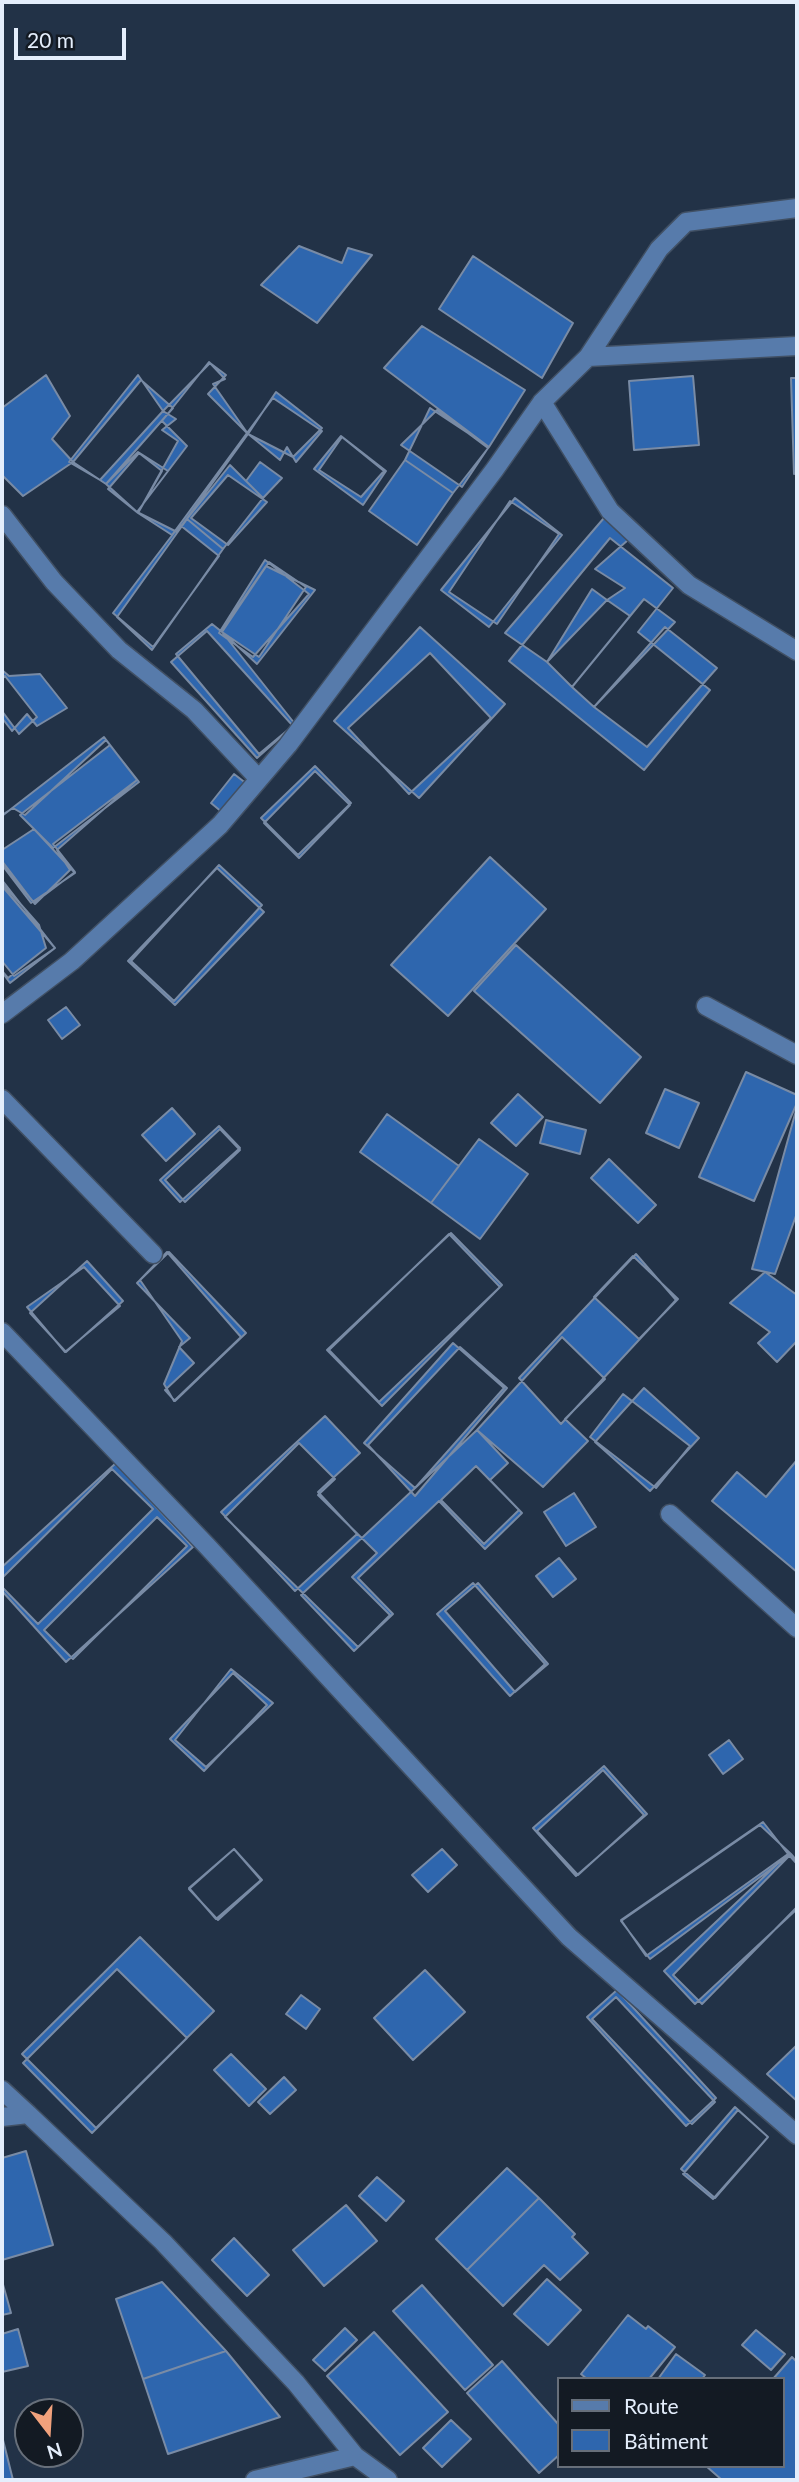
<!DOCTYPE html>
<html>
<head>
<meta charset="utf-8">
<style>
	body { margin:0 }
	#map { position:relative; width:799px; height:2482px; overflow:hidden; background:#223247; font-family:Lato,sans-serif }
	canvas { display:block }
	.frame { position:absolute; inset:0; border:4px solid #e4eefc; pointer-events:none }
	.legend { position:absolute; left:557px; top:2377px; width:228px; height:91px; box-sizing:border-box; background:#131a23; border:2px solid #676f7a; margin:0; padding:9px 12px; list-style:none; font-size:21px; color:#e4eefc }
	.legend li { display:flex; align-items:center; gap:14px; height:35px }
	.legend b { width:35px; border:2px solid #676f7a }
	.north { position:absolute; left:14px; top:2398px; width:70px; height:70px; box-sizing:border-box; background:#131a23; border:2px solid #676f7a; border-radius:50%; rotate:163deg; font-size:19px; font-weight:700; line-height:28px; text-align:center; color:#e4eefc }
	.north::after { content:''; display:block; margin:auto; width:24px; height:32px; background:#f1a17c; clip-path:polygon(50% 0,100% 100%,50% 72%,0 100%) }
	.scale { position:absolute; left:14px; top:28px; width:112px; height:32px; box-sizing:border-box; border:4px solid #e4eefc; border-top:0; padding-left:9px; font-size:21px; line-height:24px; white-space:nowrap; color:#e4eefc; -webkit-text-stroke:5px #131a23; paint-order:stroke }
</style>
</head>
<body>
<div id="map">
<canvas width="799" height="2482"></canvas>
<div class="frame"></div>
<ul class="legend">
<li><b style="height:9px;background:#577bab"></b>Route</li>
<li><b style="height:19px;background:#2e66ae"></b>Bâtiment</li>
</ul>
<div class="north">N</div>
<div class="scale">20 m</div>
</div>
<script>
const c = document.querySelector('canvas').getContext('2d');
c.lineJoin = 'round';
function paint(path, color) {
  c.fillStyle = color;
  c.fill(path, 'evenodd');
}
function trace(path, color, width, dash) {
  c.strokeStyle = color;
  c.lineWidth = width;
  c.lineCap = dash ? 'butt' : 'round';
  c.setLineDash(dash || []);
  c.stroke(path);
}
const building = new Path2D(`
	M 299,246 L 342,263 L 348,248 L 372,255 L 317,323 L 261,285 Z
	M 473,256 L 573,323 L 542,378 L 439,309 Z
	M 422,326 L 525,390 L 489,447 L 384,368 Z
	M 209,362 L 225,379 L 213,384 L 248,434 L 177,532 L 137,512 L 187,446 L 162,421 Z
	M 210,363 L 226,375 L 208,394 L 247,433 L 172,535 L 138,513 L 178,441 L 162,430 L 176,419 L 163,411 Z
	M 46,375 L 70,416 L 52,439 L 73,462 L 23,496 L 2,475 L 2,408 Z
	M 138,375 L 163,411 L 100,480 L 69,462 Z
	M 693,376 L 699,445 L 634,450 L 629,381 Z
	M 791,378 L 797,378 L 797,473 L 794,474 Z
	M 141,380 L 173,408 L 106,484 L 73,462 Z
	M 276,392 L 322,428 L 293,457 L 248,434 Z
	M 273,398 L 322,431 L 296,462 L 287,447 L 280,460 L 247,433 Z
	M 430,408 L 489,447 L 453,493 L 405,460 Z
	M 437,410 L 488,448 L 462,487 L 401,445 Z
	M 341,436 L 386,471 L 363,505 L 314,469 Z
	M 342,437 L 384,471 L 361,497 L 319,470 Z
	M 138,452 L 168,471 L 137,512 L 106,484 Z
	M 139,453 L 162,471 L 138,513 L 108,489 Z
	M 405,460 L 453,493 L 417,545 L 369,511 Z
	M 260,462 L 282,478 L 263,498 L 246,481 Z
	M 230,465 L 263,498 L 223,549 L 187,519 Z
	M 228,475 L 267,502 L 228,545 L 191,518 Z
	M 515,498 L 562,535 L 489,627 L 441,590 Z
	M 510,501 L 559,534 L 497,624 L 449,592 Z
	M 610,511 L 628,540 L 595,569 L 625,588 L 607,600 L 592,589 L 547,662 L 505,633 Z
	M 187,519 L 223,549 L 152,650 L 117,617 Z
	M 180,525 L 219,556 L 153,647 L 113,613 Z
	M 610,538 L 673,588 L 638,632 L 710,690 L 644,770 L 509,661 Z
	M 265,560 L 309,594 L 253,657 L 219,633 Z
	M 269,562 L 306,587 L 259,657 L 222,632 Z
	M 266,566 L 315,590 L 257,664 L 221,631 Z
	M 644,599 L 675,622 L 594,707 L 572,687 Z
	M 607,600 L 630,616 L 572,687 L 547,662 Z
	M 212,624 L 222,632 L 295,724 L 259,754 L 176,654 Z
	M 420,627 L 505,704 L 419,798 L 334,721 Z
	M 665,627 L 717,668 L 647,747 L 594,707 Z
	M 207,631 L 293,726 L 257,758 L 171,662 Z
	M 430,653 L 491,718 L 409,794 L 348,728 Z
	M 2,670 L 9,676 L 40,674 L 67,708 L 37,726 L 27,714 L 12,731 L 2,718 Z
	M 5,676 L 37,717 L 19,734 L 2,711 L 2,679 Z
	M 104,737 L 137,780 L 53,844 L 75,872 L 34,903 L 2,861 L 2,816 Z
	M 106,740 L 137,780 L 57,850 L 70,870 L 35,904 L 2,864 L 2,815 L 13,808 L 25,815 Z
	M 110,745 L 139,782 L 53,848 L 20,815 Z
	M 315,766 L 351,803 L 298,855 L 261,818 Z
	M 315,771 L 350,805 L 299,858 L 264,823 Z
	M 234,774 L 247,784 L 223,813 L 211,803 Z
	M 34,829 L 75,873 L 31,903 L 2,865 L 2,850 Z
	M 490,857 L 546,909 L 448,1016 L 391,965 Z
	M 219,865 L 262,905 L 174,1001 L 131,961 Z
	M 217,868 L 264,912 L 175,1005 L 128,961 Z
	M 2,880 L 55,948 L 10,983 L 2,972 Z
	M 2,883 L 39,925 L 46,948 L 8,978 L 2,971 Z
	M 2,886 L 55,948 L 14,976 L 2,961 Z
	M 516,945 L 641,1057 L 600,1103 L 474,991 Z
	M 66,1007 L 80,1025 L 62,1039 L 48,1020 Z
	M 746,1072 L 797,1095 L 797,1103 L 754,1201 L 699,1177 Z
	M 665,1089 L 699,1103 L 679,1148 L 646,1133 Z
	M 518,1094 L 543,1117 L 516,1146 L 491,1123 Z
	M 797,1107 L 797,1213 L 775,1274 L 752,1269 Z
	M 172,1108 L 195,1134 L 166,1161 L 142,1135 Z
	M 387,1114 L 459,1166 L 431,1203 L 360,1152 Z
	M 546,1120 L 586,1130 L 580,1154 L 540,1143 Z
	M 219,1126 L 240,1148 L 180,1202 L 160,1180 Z
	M 220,1129 L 240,1150 L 185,1202 L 165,1180 Z
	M 479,1139 L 528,1174 L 480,1239 L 431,1203 Z
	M 609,1159 L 656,1205 L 638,1223 L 591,1178 Z
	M 451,1233 L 502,1285 L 382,1406 L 327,1350 Z
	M 449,1234 L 500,1287 L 379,1402 L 329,1350 Z
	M 167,1252 L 241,1337 L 174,1401 L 164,1384 L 182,1341 L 140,1280 Z
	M 169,1252 L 246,1333 L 175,1401 L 165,1390 L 194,1363 L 179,1347 L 190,1338 L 137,1283 Z
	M 636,1254 L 676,1300 L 561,1424 L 519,1378 Z
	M 633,1256 L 678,1299 L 639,1339 L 594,1297 Z
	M 87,1261 L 123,1301 L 66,1352 L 30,1313 Z
	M 84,1267 L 120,1306 L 65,1352 L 27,1307 Z
	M 765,1272 L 797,1295 L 797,1341 L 777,1362 L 758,1343 L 770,1332 L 730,1303 Z
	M 562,1337 L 605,1379 L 565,1419 L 588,1441 L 543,1487 L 477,1430 Z
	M 453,1343 L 504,1388 L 415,1488 L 364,1443 Z
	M 460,1347 L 507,1388 L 415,1496 L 368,1445 Z
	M 644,1388 L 699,1438 L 650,1491 L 595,1442 Z
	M 623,1394 L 690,1446 L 656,1488 L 590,1437 Z
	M 325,1416 L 360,1453 L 318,1492 L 357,1534 L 295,1591 L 221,1512 Z
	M 477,1430 L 508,1463 L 490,1480 L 522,1513 L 485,1549 L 439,1501 L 358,1578 L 393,1614 L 354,1651 L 301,1595 Z
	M 299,1443 L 335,1479 L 318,1495 L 377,1553 L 352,1577 L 390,1615 L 358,1647 L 225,1517 Z
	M 797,1460 L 797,1572 L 712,1501 L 737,1472 L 766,1497 Z
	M 116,1463 L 193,1547 L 66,1662 L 2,1591 L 2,1567 Z
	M 476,1466 L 519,1510 L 484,1544 L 441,1500 Z
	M 112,1469 L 153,1509 L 38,1624 L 2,1587 L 2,1578 Z
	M 574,1493 L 596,1527 L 566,1546 L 544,1512 Z
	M 157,1517 L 187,1546 L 73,1659 L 44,1630 Z
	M 559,1558 L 576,1579 L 553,1597 L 536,1576 Z
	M 473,1583 L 545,1664 L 510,1696 L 437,1614 Z
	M 478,1583 L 548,1664 L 515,1692 L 445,1611 Z
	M 231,1669 L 273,1703 L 206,1767 L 175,1740 Z
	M 233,1673 L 267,1705 L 204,1771 L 170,1739 Z
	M 729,1740 L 743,1759 L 723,1774 L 709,1755 Z
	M 604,1766 L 647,1814 L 576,1876 L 533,1828 Z
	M 603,1770 L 644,1815 L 578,1875 L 537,1831 Z
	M 763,1822 L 788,1854 L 646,1956 L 621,1920 Z
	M 760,1825 L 791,1854 L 650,1959 L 621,1921 Z
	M 234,1849 L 262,1880 L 218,1920 L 189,1889 Z
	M 234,1849 L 261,1880 L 216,1919 L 189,1888 Z
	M 442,1849 L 457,1865 L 428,1892 L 412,1875 Z
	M 788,1854 L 797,1864 L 797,1909 L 695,2004 L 664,1971 Z
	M 791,1854 L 797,1861 L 797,1907 L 702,2004 L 673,1975 Z
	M 140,1937 L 214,2011 L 96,2128 L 22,2054 Z
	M 117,1969 L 187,2038 L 92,2133 L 23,2063 Z
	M 425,1970 L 465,2012 L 413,2060 L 374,2018 Z
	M 617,1990 L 716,2098 L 686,2126 L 587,2017 Z
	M 301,1995 L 320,2009 L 306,2029 L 286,2014 Z
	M 616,1997 L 715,2102 L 692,2124 L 592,2019 Z
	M 797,2045 L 797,2101 L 767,2074 Z
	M 231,2054 L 266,2089 L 249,2106 L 214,2070 Z
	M 284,2077 L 296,2090 L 270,2114 L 258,2102 Z
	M 735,2107 L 768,2137 L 715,2198 L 681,2169 Z
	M 738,2110 L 768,2137 L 713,2199 L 683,2174 Z
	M 26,2151 L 53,2245 L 2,2260 L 2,2158 Z
	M 507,2168 L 539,2198 L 467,2270 L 436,2239 Z
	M 377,2177 L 404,2201 L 386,2221 L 359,2196 Z
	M 539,2198 L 575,2234 L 572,2237 L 588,2253 L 560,2280 L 544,2265 L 503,2306 L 467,2270 Z
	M 346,2205 L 377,2241 L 324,2286 L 293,2250 Z
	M 234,2238 L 269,2275 L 247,2296 L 212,2260 Z
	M 547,2279 L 581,2310 L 548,2345 L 514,2314 Z
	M 2,2281 L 11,2313 L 2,2315 Z
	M 162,2282 L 226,2351 L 143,2379 L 116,2299 Z
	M 422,2285 L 493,2365 L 465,2390 L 393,2311 Z
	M 628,2315 L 646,2329 L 648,2326 L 675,2347 L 649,2379 L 587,2379 L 581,2374 Z
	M 345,2328 L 357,2340 L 325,2371 L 313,2360 Z
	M 18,2329 L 28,2366 L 2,2372 L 2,2334 Z
	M 756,2330 L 785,2354 L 771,2370 L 742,2345 Z
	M 374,2332 L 448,2412 L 400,2455 L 327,2376 Z
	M 226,2351 L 280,2417 L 168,2454 L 143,2379 Z
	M 676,2354 L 705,2375 L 702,2379 L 658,2379 Z
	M 792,2357 L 797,2362 L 797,2480 L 722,2480 L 706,2466 L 783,2466 L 783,2379 L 773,2379 Z
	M 502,2361 L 559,2425 L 559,2455 L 539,2473 L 467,2393 Z
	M 451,2420 L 471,2439 L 442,2467 L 423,2448 Z
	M 2,2436 L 13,2480 L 2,2480 Z`);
paint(building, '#2e66ae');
trace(building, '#798ba5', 2);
const minor = new Path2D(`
	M 588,357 L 797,346
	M 542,402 L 610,511 L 689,585 L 797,651
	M 2,515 L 54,582 L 119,650 L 194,710 L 259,779
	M 706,1006 L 797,1055
	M 2,1014 L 72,961 L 220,825 L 288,745 L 495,469 L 542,402 L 588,357 L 659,249 L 686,222 L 797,208
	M 2,1099 L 153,1254
	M 2,1332 L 207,1546 L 569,1937 L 797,2135
	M 670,1514 L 797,1628
	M 2,2090 L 28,2114
	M 2,2117 L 28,2114 L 163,2242 L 296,2383 L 355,2456
	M 255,2480 L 355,2456 L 388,2480`);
trace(minor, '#415064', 21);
trace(minor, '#577bab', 18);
</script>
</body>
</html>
